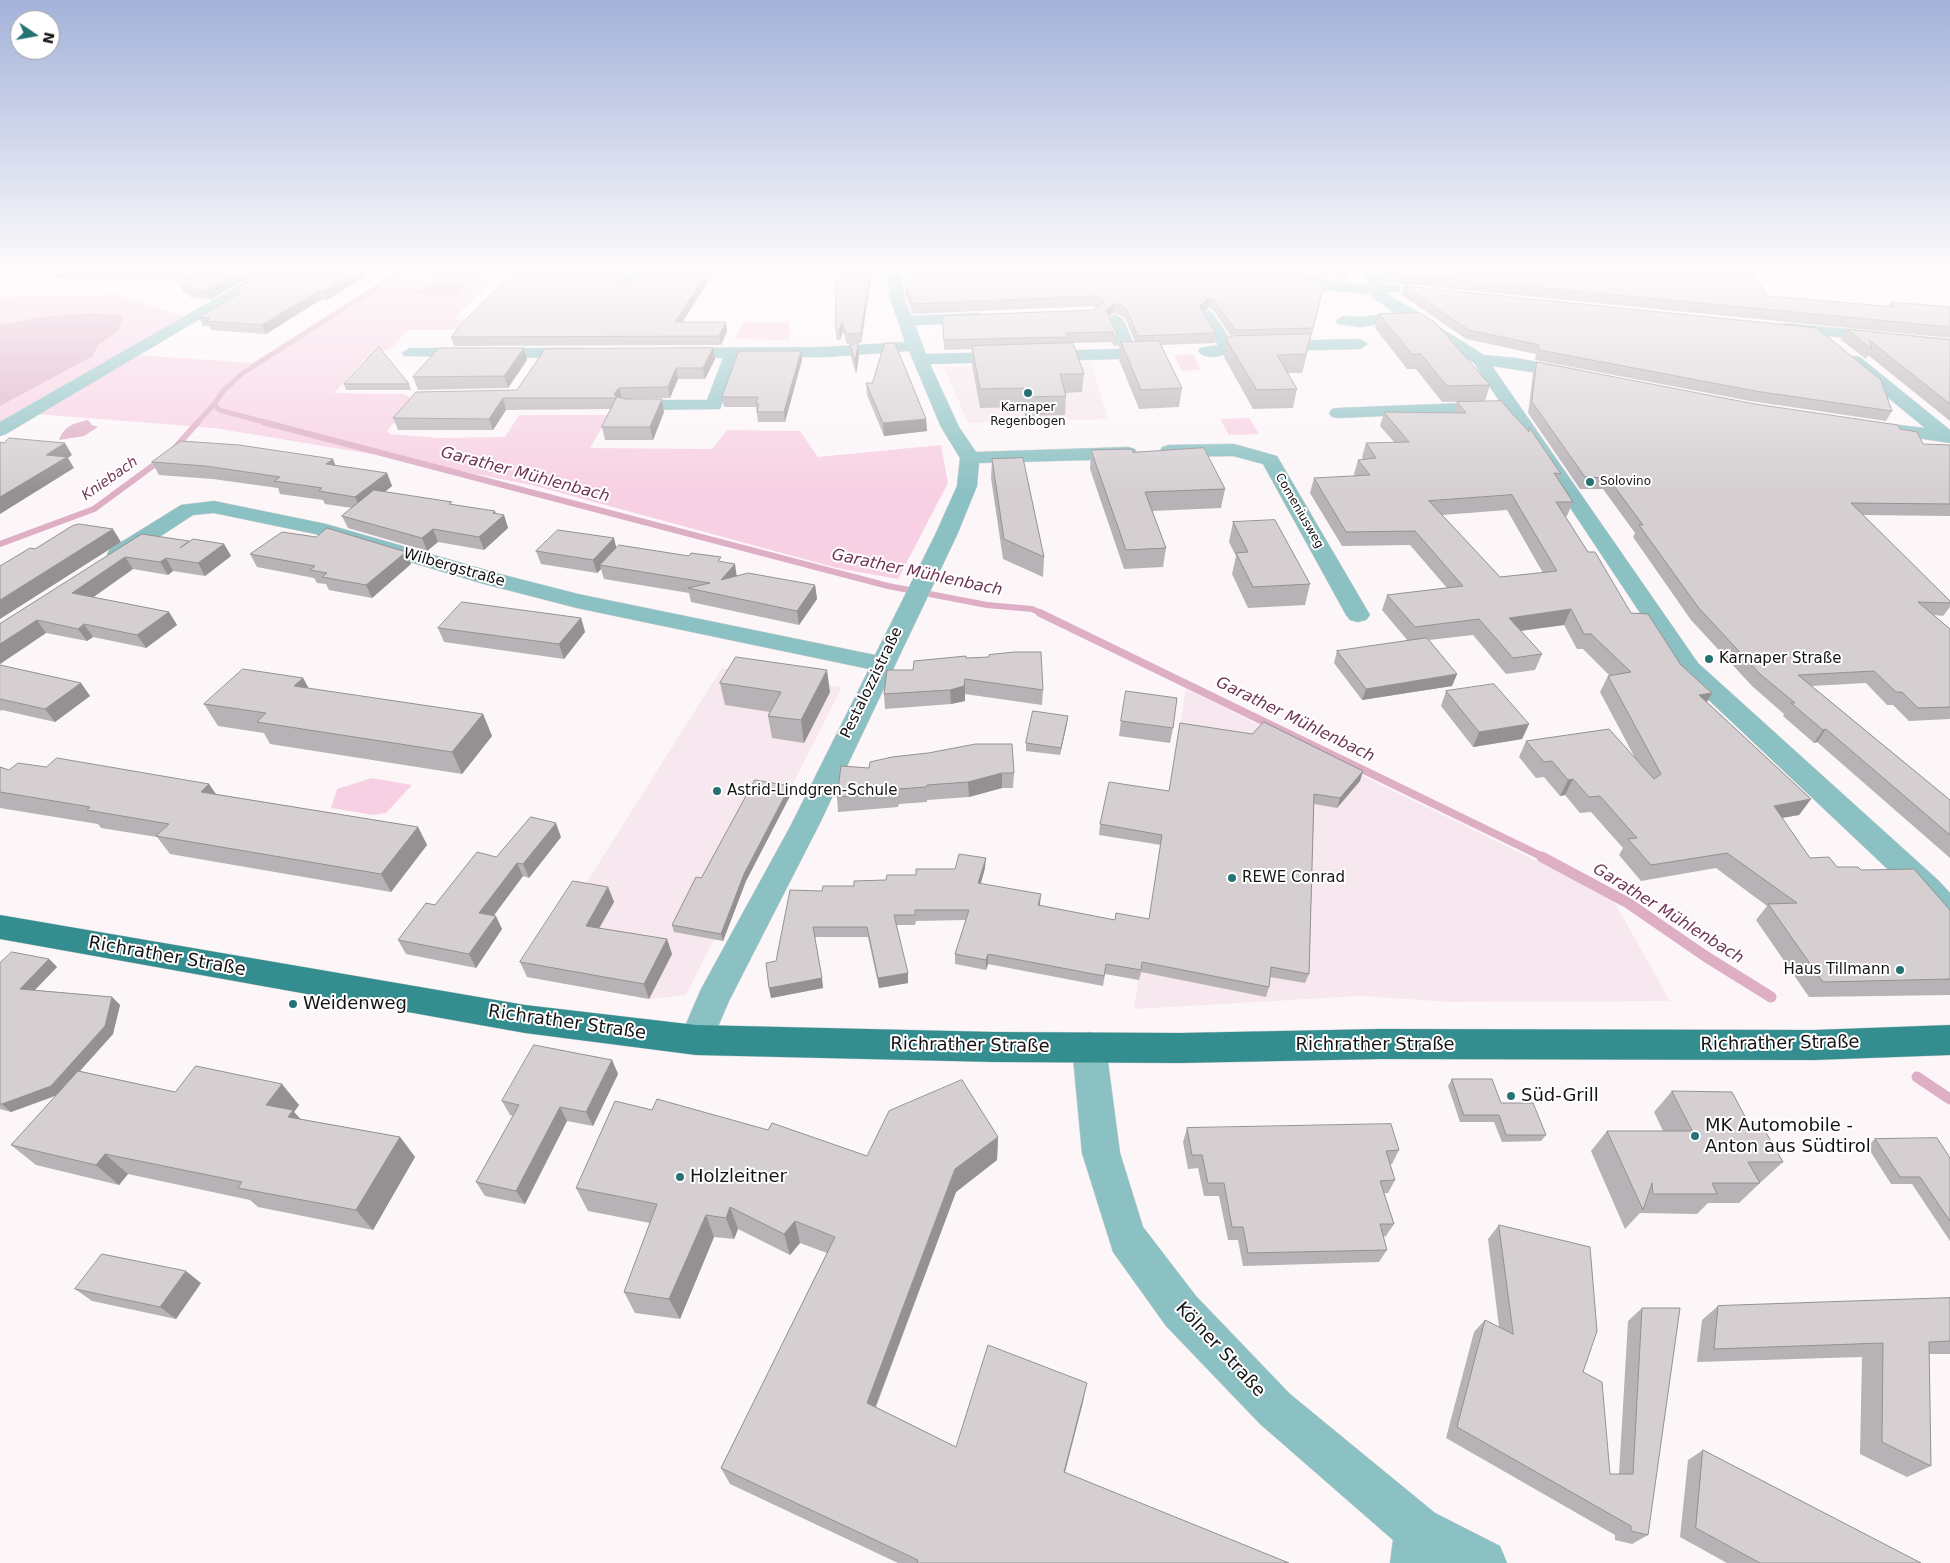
<!DOCTYPE html>
<html>
<head>
<meta charset="utf-8">
<style>
	body { margin:0 }
	#map { position:relative; width:1950px; height:1563px; overflow:hidden; background:#fcf6f9; font-family:"DejaVu Sans",sans-serif }
	canvas { display:block }
	.north { position:absolute; left:10px; top:10px; width:50px; height:50px; box-sizing:border-box; background:#fff; border:1px solid #a1a1a1; border-radius:50%; rotate:102deg; font-size:14px; font-weight:700; line-height:20px; text-align:center; color:#151314 }
	.north::after { content:''; display:block; margin:auto; width:18px; height:22px; background:#267173; clip-path:polygon(50% 0,100% 100%,50% 72%,0 100%) }
</style>
</head>
<body>
<div id="map">
<canvas width="1950" height="1563"></canvas>
<div class="north">N</div>
</div>
<script>
const c = document.querySelector('canvas').getContext('2d');
c.lineJoin = 'round';
function paint(path, color) {
  c.fillStyle = color;
  c.fill(path, 'evenodd');
}
function trace(path, color, width, dash) {
  c.strokeStyle = color;
  c.lineWidth = width;
  c.lineCap = dash ? 'butt' : 'round';
  c.setLineDash(dash || []);
  c.stroke(path);
}
function write(font, color, halo, rows, align = 'center') {
  c.font = font + ' "DejaVu Sans",sans-serif';
  c.lineWidth = 4;
  c.setLineDash([]);
  c.textBaseline = 'middle';
  c.strokeStyle = halo;
  c.fillStyle = color;
  for (const [text, x, y, turn = 0] of rows) {
    c.save();
    c.translate(x, y);
    c.rotate((+turn || 0) * Math.PI / 180);
    c.textAlign = isNaN(turn) ? turn : align;
    if (halo) c.strokeText(text, 0, 0);
    c.fillText(text, 0, 0);
    c.restore();
  }
}
paint(new Path2D(`
	M 1091,362 L 1108,419 L 968,423 L 944,367 Z
	M 722,668 L 842,687 L 686,995 L 649,999 L 527,977 Z
	M 1186,689 L 1612,898 L 1670,1001 L 1451,1002 L 1361,996 L 1134,1009 Z`), '#f6e8ee');
paint(new Path2D(`
	M 396,272 L 445,272 L 422,295 L 454,296 L 484,272 L 502,272 L 453,319 L 467,320 L 457,330 L 408,330 L 391,348 L 365,359 L 334,393 L 404,394 L 414,399 L 387,431 L 390,434 L 440,438 L 505,437 L 519,415 L 609,415 L 590,448 L 712,449 L 727,430 L 800,431 L 818,457 L 941,445 L 948,483 L 898,579 L 837,568 L 532,485 L 383,456 L 214,428 L 36,414 L 139,355 L 252,363 Z
	M 118,295 L 186,317 L 0,422 L 0,406 L 92,356 L 97,345 L 118,331 L 124,315 C 81,313 42,317 0,325 L 0,297 Z
	M 743,322 L 789,322 L 789,340 L 735,339 Z
	M 1193,354 L 1201,370 L 1182,371 L 1174,355 Z
	M 1249,418 L 1259,434 L 1229,435 L 1220,419 Z
	M 372,778 L 412,785 L 386,813 L 373,815 L 331,808 L 337,789 Z`), '#f7d1e3');
paint(new Path2D(`
	M 445,272 L 484,272 L 454,296 L 415,294 Z
	M 90,313 L 124,315 L 118,331 L 98,345 L 93,356 L 0,406 L 0,325 L 41,317 Z
	M 88,420 L 92,425 L 98,427 L 84,436 L 59,440 C 64,426 74,423 88,420 Z`), '#ddaec4');
trace(new Path2D(`
	M 197,423 L 214,404
	M 268,423 L 219,410 L 214,404 L 224,390 L 243,373 L 401,272`), '#ddaec4', 5);
trace(new Path2D(`
	M 263,422 L 888,586 L 987,605 L 1032,609 L 1043,614
	M 174,449 L 198,422
	M 0,544 L 94,509 L 162,459`), '#ddaec4', 6);
trace(new Path2D(`
	M 1040,613 L 1545,858`), '#ddaec4', 8);
trace(new Path2D(`
	M 1542,857 L 1628,903 L 1705,956 L 1771,997
	M 1917,1077 L 1950,1099`), '#ddaec4', 11);
const minor = new Path2D(`
	M 262,272 L 279,272 L 6,434 L 0,436 L 0,422 Z
	M 627,272 L 641,272 L 628,290 L 618,290 L 616,287 Z
	M 887,272 L 901,272 L 904,298 L 912,316 L 979,313 L 987,318 L 979,323 L 915,325 L 926,354 L 1120,349 L 1107,319 L 1115,314 L 1123,319 L 1136,349 L 1156,348 L 1164,353 L 1156,358 L 930,364 L 959,427 L 976,452 L 1128,447 L 1135,449 L 1137,453 L 1135,457 L 1128,459 L 979,463 L 977,486 L 957,535 L 819,825 L 729,1001 L 708,1050 L 696,1055 L 684,1050 L 679,1040 L 701,989 L 791,825 L 869,669 L 577,608 L 484,584 L 315,534 L 214,513 L 193,515 L 126,559 L 118,560 L 110,559 L 107,554 L 110,549 L 181,505 L 214,501 L 326,524 L 500,574 L 578,594 L 875,655 L 935,535 L 957,486 L 960,458 L 941,427 L 909,351 L 826,357 L 740,357 L 720,409 L 628,410 L 622,409 L 619,405 L 622,401 L 628,400 L 707,400 L 723,358 L 671,356 L 669,353 L 677,348 L 826,347 L 905,342 L 890,298 Z
	M 1364,272 L 1378,272 L 1384,284 L 1399,285 L 1401,288 L 1399,291 L 1385,293 L 1418,312 L 1420,315 L 1484,355 L 1516,358 L 1577,369 L 1579,373 L 1577,377 L 1571,378 L 1492,366 L 1698,663 L 1938,880 L 1950,893 L 1950,926 L 1939,923 L 1916,896 L 1680,673 L 1474,363 L 1407,320 L 1360,327 L 1338,324 L 1335,321 L 1343,316 L 1360,317 L 1395,313 L 1373,298 L 1370,294 L 1287,287 L 1280,283 C 1289,271 1352,286 1369,285 Z
	M 1207,310 L 1212,312 L 1232,342 L 1360,339 L 1368,344 L 1360,349 L 1230,352 C 1222,357 1204,360 1198,351 L 1200,348 L 1218,345 L 1199,315 Z
	M 1785,323 L 1950,339 L 1950,349 L 1779,331 L 1777,328 Z
	M 410,348 L 579,348 L 587,353 L 579,358 L 404,356 L 402,353 Z
	M 1854,356 L 1860,357 L 1950,430 L 1950,443 L 1876,432 L 1873,428 L 1876,424 L 1882,423 L 1925,428 L 1848,365 L 1846,361 L 1848,357 Z
	M 1491,402 L 1497,403 L 1500,407 L 1497,411 L 1338,418 L 1332,417 L 1329,413 L 1332,409 L 1338,408 Z
	M 1234,444 L 1277,456 L 1370,615 L 1366,620 L 1358,622 L 1350,620 L 1346,615 L 1263,464 L 1233,456 L 1169,457 L 1162,455 L 1160,451 L 1162,447 L 1169,445 Z
	M 1089,1032 L 1101,1036 L 1106,1047 L 1120,1153 L 1143,1227 L 1196,1296 L 1290,1394 L 1435,1513 L 1500,1546 L 1507,1563 L 1390,1563 L 1393,1540 L 1260,1424 L 1166,1326 L 1113,1252 L 1082,1153 L 1072,1047 L 1077,1036 Z`);
const major = new Path2D(`
	M 0,915 L 525,1005 L 696,1025 L 995,1032 L 1180,1033 L 1381,1029 L 1814,1030 L 1950,1025 L 1950,1055 L 1814,1060 L 1381,1059 L 1180,1063 L 995,1062 L 696,1055 L 525,1033 L 0,939 Z`);
trace(minor, '#d7d2d4', 1);
trace(major, '#d7d2d4', 1);
paint(minor, '#8cc1c3');
paint(major, '#348e90');
paint(new Path2D(`
	M 0,272 L 258,272 L 211,299 L 191,298 L 188,293 L 184,293 L 180,284 L 189,280 L 0,277 Z
	M 372,272 L 327,300 L 322,299 L 266,334 L 211,330 L 209,326 L 203,326 L 199,317 L 233,297 L 231,292 Z
	M 515,272 L 625,272 L 617,283 L 682,322 L 726,322 L 727,331 L 721,345 L 454,346 L 451,337 Z
	M 791,272 L 871,272 L 871,278 L 861,343 L 847,344 L 843,331 L 840,340 L 836,339 L 836,272 Z
	M 1252,272 L 1328,272 L 1326,280 Z
	M 1332,272 L 1347,272 L 1345,282 L 1339,281 Z
	M 1379,272 L 1752,272 L 1768,296 L 1889,307 L 1891,302 L 1950,307 L 1950,338 L 1384,282 Z
	M 905,285 L 1323,291 L 1302,373 L 1288,373 L 1297,389 L 1293,408 L 1253,409 L 1224,357 L 1226,339 L 1231,337 L 1214,311 L 1208,308 L 1203,312 L 1216,333 L 1215,343 L 1161,345 L 1182,388 L 1179,407 L 1139,409 L 1119,360 L 1121,342 L 1135,342 L 1125,318 L 1114,312 L 1109,316 L 1118,336 L 1117,346 L 1114,346 L 1112,342 L 1073,343 L 1084,374 L 1082,392 L 1065,393 L 1066,396 L 1065,415 L 1025,416 L 1024,407 L 980,408 L 972,365 L 972,349 L 944,350 L 942,316 L 1094,310 L 1096,308 L 1093,306 L 913,314 L 905,294 Z
	M 1404,286 L 1892,411 L 1886,421 L 1750,401 L 1535,360 L 1536,354 L 1466,339 L 1402,295 Z
	M 1379,314 L 1490,385 L 1485,401 L 1442,402 L 1416,369 L 1407,369 L 1375,328 Z
	M 1847,329 L 1950,340 L 1950,421 L 1868,355 L 1866,359 L 1841,340 Z
	M 850,345 L 859,356 L 856,374 L 851,357 Z
	M 524,348 L 527,360 L 508,388 L 418,390 L 413,377 Z
	M 713,348 L 715,359 L 705,379 L 678,379 L 670,398 L 626,399 L 664,412 L 653,440 L 605,440 L 602,427 L 611,409 L 506,410 L 493,430 L 398,430 L 393,418 L 517,390 Z
	M 801,351 L 802,360 L 785,422 L 758,422 L 756,407 L 724,407 L 722,397 Z
	M 1537,362 L 1755,404 L 1900,429 L 1923,444 L 1950,445 L 1950,516 L 1863,515 L 1950,601 L 1950,607 L 1943,616 L 1934,615 L 1950,629 L 1950,719 L 1909,721 L 1893,705 L 1887,705 L 1866,683 L 1812,686 L 1950,800 L 1950,858 L 1817,742 L 1814,743 L 1783,716 L 1784,714 L 1752,686 L 1691,620 L 1633,537 L 1635,533 L 1603,489 L 1580,489 L 1528,413 L 1533,373 Z
	M 866,383 L 872,383 L 926,419 L 927,431 L 884,436 L 867,395 Z
	M 344,384 L 409,384 L 411,390 L 346,390 Z
	M 1457,402 L 1528,431 L 1529,427 L 1561,474 L 1558,480 L 1573,502 L 1567,516 L 1565,516 L 1588,552 L 1631,613 L 1681,665 L 1712,693 L 1707,702 L 1811,799 L 1799,815 L 1782,818 L 1810,858 L 1837,867 L 1861,870 L 1950,910 L 1950,995 L 1809,997 L 1756,920 L 1767,906 L 1716,868 L 1641,881 L 1619,855 L 1623,848 L 1591,812 L 1580,813 L 1565,795 L 1560,796 L 1544,777 L 1536,778 L 1519,757 L 1526,741 L 1634,756 L 1600,692 L 1608,676 L 1610,676 L 1583,649 L 1577,649 L 1564,625 L 1521,631 L 1542,654 L 1535,670 L 1506,674 L 1473,635 L 1429,640 L 1457,674 L 1452,686 L 1362,700 L 1334,663 L 1337,651 L 1408,641 L 1382,610 L 1387,595 L 1447,588 L 1410,545 L 1342,546 L 1310,493 L 1314,478 L 1356,476 L 1354,474 L 1358,460 L 1363,459 L 1362,457 L 1366,443 L 1394,442 L 1380,426 L 1384,412 L 1454,413 ZM 1507,510 L 1543,573 L 1500,577 L 1442,515 Z
	M 1091,450 L 1133,452 L 1225,489 L 1221,508 L 1152,511 L 1166,548 L 1163,567 L 1124,569 L 1090,469 Z
	M 333,459 L 335,465 L 387,473 L 392,486 L 385,492 L 504,515 L 508,528 L 484,550 L 438,542 L 427,551 L 348,528 L 342,516 L 352,508 L 325,504 L 323,500 L 280,494 L 278,488 L 213,479 L 159,475 L 152,462 Z
	M 992,459 L 1044,557 L 1043,577 L 1003,559 L 991,478 Z
	M 1233,522 L 1310,584 L 1305,605 L 1248,608 L 1232,574 L 1236,556 L 1229,542 Z
	M 142,534 L 190,542 L 224,544 L 231,556 L 205,576 L 173,571 L 168,575 L 133,569 L 93,597 L 169,612 L 177,625 L 146,648 L 93,637 L 87,641 L 46,633 L 0,664 L 0,624 Z
	M 614,538 L 616,548 L 721,562 L 737,576 L 815,585 L 817,599 L 799,625 L 691,602 L 689,593 L 604,579 L 601,569 L 597,573 L 541,564 L 536,551 Z
	M 406,552 L 411,564 L 372,598 L 329,590 L 326,584 L 317,583 L 314,578 L 257,567 L 250,554 Z
	M 581,618 L 585,632 L 564,659 L 444,642 L 438,628 Z
	M 966,658 L 1043,690 L 1042,705 L 965,694 L 965,701 L 951,704 L 885,709 L 884,694 L 913,670 Z
	M 0,665 L 81,683 L 90,696 L 55,722 L 2,710 L 0,711 Z
	M 303,678 L 309,689 L 483,714 L 492,736 L 462,774 L 270,744 L 264,733 L 218,726 L 204,704 Z
	M 720,683 L 830,692 L 804,743 L 772,738 L 768,716 L 770,712 L 725,705 Z
	M 1446,691 L 1529,724 L 1522,739 L 1473,747 L 1441,706 Z
	M 1121,721 L 1173,728 L 1170,743 L 1119,736 Z
	M 1067,723 L 1060,755 L 1026,751 L 1026,743 Z
	M 0,767 L 9,770 L 46,767 L 209,784 L 216,794 L 418,827 L 427,845 L 391,892 L 170,854 L 157,837 L 101,828 L 98,824 L 0,808 Z
	M 869,768 L 1014,773 L 1013,788 L 1002,788 L 969,797 L 927,800 L 927,802 L 899,804 L 898,807 L 838,812 L 837,797 Z
	M 1363,771 L 1360,781 L 1337,808 L 1314,804 L 1309,974 L 1305,983 L 1270,977 L 1269,987 L 1266,997 L 1141,972 L 1139,980 L 1105,974 L 1103,986 L 988,964 L 986,970 L 955,964 L 955,954 L 966,920 L 916,921 L 915,925 L 896,925 L 908,973 L 908,983 L 879,988 L 868,937 L 815,937 L 823,988 L 771,998 L 769,988 L 776,961 L 822,891 L 955,869 L 985,868 L 981,883 L 1040,906 L 1115,920 L 1149,919 L 1161,845 L 1099,835 L 1100,824 L 1169,791 Z
	M 790,786 L 791,794 L 746,881 L 723,941 L 674,932 L 672,925 L 701,878 Z
	M 561,837 L 529,878 L 523,876 L 494,915 L 502,929 L 476,968 L 406,954 L 398,940 L 435,905 L 496,857 Z
	M 608,887 L 614,902 L 599,928 L 667,939 L 672,954 L 649,999 L 527,977 L 520,962 Z
	M 49,959 L 57,967 L 35,990 L 112,997 L 120,1005 L 113,1034 L 80,1071 L 175,1092 L 299,1105 L 294,1112 L 301,1119 L 400,1137 L 415,1157 L 373,1230 L 258,1207 L 250,1200 L 128,1174 L 119,1185 L 36,1165 L 11,1145 L 56,1096 L 11,1112 L 0,1109 L 0,963 Z
	M 612,1060 L 618,1074 L 593,1126 L 567,1121 L 525,1204 L 485,1196 L 476,1182 L 513,1116 L 510,1115 L 502,1101 Z
	M 1452,1079 L 1501,1103 L 1546,1135 L 1541,1141 L 1502,1142 L 1494,1122 L 1460,1122 L 1448,1086 Z
	M 1672,1091 L 1749,1124 L 1783,1162 L 1761,1182 L 1759,1182 L 1760,1183 L 1739,1203 L 1708,1203 L 1697,1214 L 1640,1213 L 1625,1229 L 1591,1151 L 1607,1131 L 1663,1131 L 1654,1112 Z
	M 652,1110 L 768,1130 L 867,1156 L 998,1137 L 997,1160 L 956,1192 L 876,1407 L 956,1447 L 1083,1402 L 1065,1473 L 1289,1563 L 898,1563 L 730,1484 L 721,1468 L 827,1253 L 800,1243 L 790,1255 L 738,1229 L 734,1239 L 714,1237 L 680,1319 L 635,1313 L 624,1292 L 650,1223 L 588,1211 L 576,1188 Z
	M 1187,1128 L 1399,1150 L 1392,1164 L 1390,1164 L 1395,1180 L 1388,1193 L 1384,1193 L 1394,1224 L 1386,1236 L 1383,1237 L 1387,1250 L 1379,1262 L 1243,1266 L 1238,1240 L 1228,1240 L 1219,1196 L 1204,1196 L 1198,1168 L 1188,1169 L 1183,1142 Z
	M 1875,1139 L 1950,1158 L 1950,1241 L 1912,1184 L 1891,1184 L 1867,1146 Z
	M 1499,1225 L 1583,1372 L 1610,1474 L 1619,1474 L 1628,1321 L 1642,1308 L 1648,1535 L 1632,1544 L 1615,1540 L 1615,1535 L 1446,1438 L 1474,1332 L 1485,1320 L 1499,1327 L 1488,1239 Z
	M 201,1283 L 176,1319 L 92,1301 L 75,1289 Z
	M 1950,1298 L 1950,1354 L 1929,1354 L 1931,1466 L 1907,1477 L 1860,1454 L 1862,1357 L 1697,1362 L 1702,1320 L 1718,1306 Z
	M 1703,1450 L 1921,1563 L 1727,1563 L 1680,1537 L 1688,1460 Z`), '#b7b2b5');
paint(new Path2D(`
	M 240,272 L 258,272 L 211,299 L 207,291 Z
	M 356,272 L 372,272 L 327,300 L 324,291 Z
	M 616,272 L 625,272 L 614,286 L 613,277 Z
	M 707,272 L 714,272 L 677,331 L 675,322 Z
	M 870,272 L 871,278 L 861,343 L 861,333 Z
	M 318,291 L 322,299 L 266,334 L 262,325 Z
	M 1209,298 L 1208,308 L 1197,316 L 1199,306 Z
	M 1115,303 L 1114,312 L 1105,320 L 1106,310 Z
	M 726,322 L 727,331 L 721,345 L 719,336 Z
	M 842,322 L 843,331 L 840,340 L 839,330 Z
	M 1311,334 L 1307,352 L 1302,373 L 1306,354 Z
	M 858,344 L 859,356 L 856,374 L 855,361 Z
	M 524,348 L 527,360 L 508,388 L 504,376 Z
	M 713,348 L 715,359 L 705,379 L 703,368 Z
	M 801,351 L 802,360 L 785,422 L 784,412 Z
	M 676,368 L 678,379 L 670,398 L 668,387 Z
	M 619,388 L 622,399 L 618,403 L 614,394 Z
	M 503,398 L 506,410 L 493,430 L 489,419 Z
	M 662,399 L 664,412 L 653,440 L 650,427 Z
	M 926,419 L 927,431 L 884,436 L 883,423 Z
	M 65,443 L 72,455 L 68,458 L 74,468 L 0,514 L 0,497 L 46,455 Z
	M 333,459 L 338,472 L 326,464 Z
	M 387,473 L 392,486 L 361,510 L 355,497 Z
	M 495,511 L 498,520 L 504,515 L 508,528 L 484,550 L 479,537 L 493,513 Z
	M 113,529 L 121,542 L 0,619 L 0,600 Z
	M 433,529 L 438,542 L 427,551 L 422,538 Z
	M 614,538 L 617,551 L 600,565 L 601,569 L 597,573 L 593,560 Z
	M 224,544 L 231,556 L 205,576 L 198,563 Z
	M 406,552 L 411,564 L 372,598 L 366,585 Z
	M 125,557 L 133,569 L 81,606 L 72,593 Z
	M 166,558 L 173,571 L 168,575 L 160,562 Z
	M 735,564 L 737,578 L 721,580 Z
	M 815,585 L 817,599 L 799,625 L 797,611 Z
	M 1571,609 L 1564,625 L 1503,633 L 1509,618 Z
	M 169,612 L 177,625 L 146,648 L 137,635 Z
	M 581,618 L 585,632 L 564,659 L 559,644 Z
	M 37,620 L 46,633 L 0,664 L 0,644 Z
	M 84,624 L 93,637 L 87,641 L 78,629 Z
	M 827,670 L 830,692 L 804,743 L 801,720 Z
	M 1457,674 L 1452,686 L 1362,700 L 1366,689 Z
	M 303,678 L 315,700 L 294,686 Z
	M 965,679 L 965,701 L 951,704 L 950,690 Z
	M 81,683 L 90,696 L 55,722 L 45,709 Z
	M 1712,693 L 1703,709 L 1699,695 Z
	M 483,714 L 492,736 L 462,774 L 452,752 Z
	M 1068,716 L 1067,723 L 1060,755 L 1061,748 Z
	M 1529,724 L 1522,739 L 1473,747 L 1479,732 Z
	M 1826,729 L 1817,742 L 1814,743 L 1823,730 Z
	M 1363,771 L 1360,781 L 1337,808 L 1340,798 Z
	M 1002,773 L 1002,788 L 969,797 L 968,782 Z
	M 1573,779 L 1565,795 L 1560,796 L 1568,780 Z
	M 209,784 L 221,802 L 201,792 Z
	M 790,786 L 791,794 L 746,881 L 723,941 L 721,934 L 744,874 Z
	M 1811,799 L 1799,815 L 1762,821 L 1774,806 Z
	M 556,823 L 561,837 L 529,878 L 523,864 Z
	M 418,827 L 427,845 L 391,892 L 381,874 Z
	M 986,858 L 985,868 L 978,893 L 978,883 Z
	M 517,863 L 523,876 L 486,926 L 479,913 Z
	M 608,887 L 614,902 L 592,941 L 586,926 Z
	M 1041,894 L 1040,904 L 1038,915 L 1038,905 Z
	M 496,916 L 502,929 L 476,968 L 469,954 Z
	M 667,939 L 672,954 L 649,999 L 644,984 Z
	M 988,954 L 988,964 L 986,970 L 986,960 Z
	M 49,959 L 57,967 L 28,997 L 20,989 Z
	M 908,973 L 908,983 L 879,988 L 878,978 Z
	M 822,978 L 823,988 L 771,998 L 769,988 Z
	M 112,997 L 120,1005 L 113,1034 L 59,1094 L 11,1112 L 2,1104 Z
	M 612,1060 L 618,1074 L 593,1126 L 586,1112 Z
	M 282,1084 L 299,1105 L 294,1112 L 311,1131 L 266,1105 Z
	M 560,1107 L 567,1121 L 525,1204 L 516,1191 Z
	M 400,1137 L 415,1157 L 373,1230 L 356,1210 Z
	M 998,1137 L 997,1160 L 956,1192 L 870,1421 L 867,1403 L 955,1169 Z
	M 105,1154 L 128,1174 L 119,1185 L 96,1165 Z
	M 730,1207 L 738,1229 L 734,1239 L 726,1218 Z
	M 706,1215 L 714,1237 L 680,1319 L 669,1299 Z
	M 795,1221 L 800,1243 L 790,1255 L 784,1234 Z
	M 186,1271 L 201,1283 L 176,1319 L 160,1307 Z
	M 1087,1383 L 1083,1402 L 1060,1489 L 1064,1472 Z`), '#959193');
const building = new Path2D(`
	M 203,272 L 240,272 L 207,291 L 187,289 L 194,285 L 180,284 Z
	M 265,272 L 356,272 L 324,291 L 318,291 L 262,325 L 206,321 L 211,318 L 199,317 L 241,293 L 231,292 Z
	M 515,272 L 616,272 L 613,277 L 616,283 L 626,283 L 634,272 L 707,272 L 675,322 L 726,322 L 719,336 L 451,337 L 466,319 Z
	M 836,272 L 870,272 L 861,333 L 846,334 L 842,322 L 839,330 L 836,330 Z
	M 909,272 L 1232,272 L 1325,281 L 1313,328 L 1235,330 L 1215,301 L 1209,298 L 1199,306 L 1216,333 L 1138,336 L 1126,308 L 1115,303 L 1106,310 L 1118,336 L 1114,336 L 1113,332 L 1066,333 L 1068,337 L 944,340 L 942,316 L 1094,310 L 1104,302 L 1094,296 L 913,304 L 905,285 Z
	M 1386,272 L 1752,272 L 1768,296 L 1895,307 L 1891,302 L 1950,307 L 1950,327 L 1387,273 Z
	M 1404,286 L 1817,328 L 1881,380 L 1892,411 L 1755,391 L 1539,350 L 1539,345 L 1469,330 Z
	M 1419,313 L 1435,322 L 1490,385 L 1447,386 L 1421,354 L 1412,354 L 1379,314 Z
	M 1847,329 L 1950,340 L 1950,404 L 1869,340 L 1872,349 Z
	M 1311,334 L 1306,354 L 1277,355 L 1297,389 L 1257,390 L 1226,339 L 1233,336 Z
	M 1159,341 L 1182,388 L 1141,390 L 1121,342 Z
	M 885,343 L 895,343 L 926,419 L 883,423 L 866,383 L 872,383 Z
	M 1073,343 L 1084,374 L 1060,374 L 1066,396 L 1026,397 L 1024,388 L 980,389 L 972,346 Z
	M 858,344 L 855,361 L 850,345 Z
	M 379,347 L 409,384 L 344,384 Z
	M 439,348 L 524,348 L 504,376 L 413,377 Z
	M 713,348 L 703,368 L 676,368 L 668,387 L 619,388 L 614,394 L 617,398 L 503,398 L 489,419 L 393,418 L 416,392 L 517,390 L 545,349 Z
	M 739,351 L 801,351 L 784,412 L 757,412 L 759,404 L 756,404 L 758,397 L 722,397 Z
	M 1537,362 L 1755,404 L 1898,425 L 1900,429 L 1917,432 L 1923,444 L 1950,445 L 1950,504 L 1851,503 L 1950,601 L 1950,603 L 1918,602 L 1950,629 L 1950,707 L 1918,708 L 1902,692 L 1896,692 L 1874,671 L 1798,675 L 1950,800 L 1950,835 L 1826,729 L 1823,730 L 1791,703 L 1795,703 L 1760,674 L 1698,607 L 1639,525 L 1643,525 L 1608,478 L 1585,477 L 1532,402 Z
	M 617,397 L 625,399 L 662,399 L 650,427 L 602,427 Z
	M 1501,401 L 1529,432 L 1529,427 L 1561,474 L 1554,473 L 1573,502 L 1556,502 L 1588,552 L 1595,552 L 1631,613 L 1648,614 L 1681,665 L 1712,693 L 1699,695 L 1811,799 L 1774,806 L 1810,858 L 1829,857 L 1837,867 L 1858,867 L 1861,870 L 1914,869 L 1950,910 L 1950,979 L 1823,982 L 1768,904 L 1797,903 L 1727,853 L 1651,865 L 1628,839 L 1637,838 L 1600,796 L 1589,797 L 1573,779 L 1568,780 L 1552,761 L 1544,762 L 1526,741 L 1609,729 L 1654,779 L 1661,774 L 1608,676 L 1631,672 L 1591,634 L 1584,634 L 1571,609 L 1509,618 L 1542,654 L 1513,658 L 1479,619 L 1415,627 L 1387,595 L 1463,586 L 1415,531 L 1346,532 L 1314,478 L 1370,475 L 1358,460 L 1376,458 L 1366,443 L 1409,442 L 1384,412 L 1466,413 L 1457,402 ZM 1512,495 L 1557,571 L 1500,577 L 1429,501 Z
	M 9,438 L 65,443 L 46,455 L 67,457 L 0,497 L 0,442 L 4,443 Z
	M 181,441 L 239,445 L 333,459 L 326,464 L 387,473 L 355,497 L 319,491 L 322,488 L 274,481 L 280,477 L 206,466 L 152,462 Z
	M 1204,448 L 1225,489 L 1145,492 L 1166,548 L 1126,550 L 1091,450 L 1132,449 L 1133,452 Z
	M 1023,458 L 1044,557 L 1004,539 L 992,459 Z
	M 374,490 L 452,502 L 449,504 L 495,511 L 493,513 L 504,515 L 479,537 L 433,529 L 422,538 L 342,516 Z
	M 1275,520 L 1310,584 L 1253,587 L 1236,553 L 1248,552 L 1233,522 Z
	M 79,524 L 113,529 L 0,600 L 0,566 L 30,548 L 35,549 L 72,526 Z
	M 327,528 L 406,552 L 366,585 L 322,577 L 327,573 L 310,570 L 315,566 L 250,554 L 282,532 L 316,537 Z
	M 558,530 L 614,538 L 593,560 L 536,551 Z
	M 142,534 L 189,541 L 180,548 L 193,539 L 224,544 L 198,563 L 166,558 L 160,562 L 125,557 L 72,593 L 169,612 L 137,635 L 84,624 L 78,629 L 37,620 L 0,644 L 0,624 Z
	M 619,545 L 689,556 L 691,553 L 721,557 L 718,561 L 735,564 L 721,580 L 748,573 L 815,585 L 797,611 L 688,588 L 710,583 L 600,565 Z
	M 462,602 L 581,618 L 559,644 L 438,628 Z
	M 1427,638 L 1457,674 L 1366,689 L 1337,651 Z
	M 1015,652 L 1041,652 L 1043,690 L 965,679 L 964,686 L 950,690 L 884,694 L 887,670 L 913,670 L 914,661 L 966,656 L 966,658 L 989,657 L 989,655 Z
	M 736,657 L 827,670 L 801,720 L 768,716 L 781,692 L 720,683 Z
	M 0,665 L 81,683 L 45,709 L 0,699 Z
	M 243,669 L 303,678 L 294,686 L 483,714 L 452,752 L 257,722 L 266,713 L 204,704 Z
	M 1494,684 L 1529,724 L 1479,732 L 1446,691 Z
	M 1126,691 L 1177,698 L 1173,728 L 1121,721 Z
	M 1033,711 L 1068,716 L 1061,748 L 1026,743 Z
	M 1264,722 L 1363,771 L 1340,798 L 1314,794 L 1309,974 L 1271,967 L 1269,987 L 1142,962 L 1141,970 L 1106,964 L 1104,976 L 988,954 L 986,960 L 955,954 L 969,910 L 915,910 L 915,915 L 894,915 L 908,973 L 878,978 L 867,927 L 813,927 L 822,978 L 769,988 L 766,963 L 776,961 L 790,890 L 822,891 L 823,886 L 854,886 L 854,881 L 886,880 L 887,875 L 916,875 L 916,869 L 955,869 L 959,854 L 986,858 L 978,883 L 1041,894 L 1038,905 L 1115,920 L 1116,913 L 1149,919 L 1162,835 L 1100,824 L 1109,782 L 1169,791 L 1180,723 L 1252,734 Z
	M 976,744 L 1012,744 L 1014,773 L 1002,773 L 968,782 L 927,785 L 926,787 L 898,789 L 897,792 L 837,797 L 841,766 L 869,768 L 870,762 L 892,757 L 928,753 Z
	M 57,758 L 209,784 L 201,792 L 418,827 L 381,874 L 156,836 L 169,824 L 87,810 L 90,807 L 0,792 L 0,767 L 9,770 L 18,763 L 46,767 Z
	M 755,780 L 790,786 L 744,874 L 721,934 L 672,925 L 696,877 L 701,878 Z
	M 531,817 L 556,823 L 523,864 L 517,863 L 479,913 L 496,916 L 469,954 L 398,940 L 426,903 L 435,905 L 477,852 L 496,857 Z
	M 573,881 L 608,887 L 586,926 L 667,939 L 644,984 L 520,962 Z
	M 12,952 L 49,959 L 20,989 L 112,997 L 105,1026 L 51,1086 L 2,1104 L 0,1104 L 0,963 Z
	M 534,1045 L 612,1060 L 586,1112 L 560,1107 L 516,1191 L 476,1182 L 519,1105 L 502,1101 Z
	M 196,1066 L 282,1084 L 266,1105 L 293,1110 L 288,1117 L 400,1137 L 356,1210 L 238,1188 L 242,1182 L 105,1154 L 96,1165 L 11,1145 L 78,1071 L 175,1092 Z
	M 1452,1079 L 1492,1079 L 1501,1103 L 1533,1103 L 1546,1135 L 1506,1135 L 1499,1115 L 1464,1115 Z
	M 962,1080 L 998,1137 L 955,1169 L 867,1403 L 956,1447 L 988,1345 L 1087,1383 L 1064,1472 L 1289,1563 L 917,1563 L 918,1560 L 721,1468 L 835,1237 L 795,1221 L 784,1234 L 730,1207 L 726,1218 L 706,1215 L 669,1299 L 624,1292 L 657,1204 L 576,1188 L 615,1101 L 652,1110 L 657,1099 L 768,1130 L 772,1123 L 867,1156 L 889,1111 Z
	M 1672,1091 L 1732,1092 L 1749,1124 L 1761,1124 L 1783,1162 L 1748,1162 L 1760,1183 L 1712,1183 L 1717,1194 L 1653,1194 L 1652,1183 L 1643,1210 L 1607,1131 L 1692,1131 Z
	M 1391,1124 L 1399,1150 L 1386,1151 L 1395,1180 L 1380,1181 L 1394,1224 L 1380,1224 L 1387,1250 L 1248,1253 L 1243,1227 L 1232,1227 L 1224,1183 L 1208,1183 L 1202,1155 L 1192,1155 L 1187,1128 Z
	M 1937,1138 L 1950,1158 L 1950,1221 L 1920,1177 L 1900,1177 L 1875,1139 Z
	M 1499,1225 L 1590,1247 L 1597,1331 L 1583,1372 L 1602,1382 L 1610,1474 L 1633,1474 L 1642,1308 L 1680,1308 L 1648,1535 L 1631,1531 L 1631,1526 L 1457,1427 L 1485,1320 L 1513,1334 Z
	M 102,1254 L 186,1271 L 160,1307 L 75,1289 Z
	M 1950,1298 L 1950,1341 L 1929,1342 L 1931,1466 L 1882,1442 L 1883,1343 L 1714,1349 L 1718,1306 Z
	M 1703,1450 L 1921,1563 L 1760,1563 L 1696,1528 Z`);
paint(building, '#d5cfd2');
trace(building, '#959193', 1);
const sky = c.createLinearGradient(0, 0, 0, 491);
sky.addColorStop(0, '#a3b2da');
sky.addColorStop(0.55, '#fefbfc');
sky.addColorStop(1, '#fefbfc00');
c.fillStyle = sky;
c.fillRect(0, 0, 1950, 491);
for (const [x, y, r, color] of [
	[1028,393,5,"#267173"],
	[1590,482,5,"#267173"],
	[1709,659,5,"#267173"],
	[717,791,5,"#267173"],
	[1232,878,5,"#267173"],
	[1900,970,5,"#267173"],
	[293,1004,5,"#267173"],
	[1511,1096,5,"#267173"],
	[1695,1136,5,"#267173"],
	[680,1177,5,"#267173"]
]) {
  const dot = new Path2D();
  dot.arc(x, y, r, 0, 2 * Math.PI);
  c.fillStyle = color;
  c.fill(dot);
  trace(dot, '#fff', 2);
}
write('12px', '#151314', '#fff', [
	["Karnaper",1028,408],
	["Regenbogen",1028,422],
	["Solovino",1600,482,"left"]
]);
write('12px', '#151314', '#fff', [
	["Comeniusweg",1299,511,60]
]);
write('italic 14px', '#703555', '#fff', [
	["Kniebach",110,479,-35]
]);
write('15px', '#151314', '#fff', [
	["Wilbergstraße",454,568,16],
	["Pestalozzistraße",872,683,-64]
]);
write('15px', '#151314', '#fff', [
	["Karnaper Straße",1719,659],
	["Astrid-Lindgren-Schule",727,791],
	["REWE Conrad",1242,878],
	["Haus Tillmann",1890,970,"right"]
], 'left');
write('italic 16px', '#703555', '#fff', [
	["Garather Mühlenbach",525,475,15],
	["Garather Mühlenbach",917,573,12],
	["Garather Mühlenbach",1295,720,26],
	["Garather Mühlenbach",1668,914,32]
]);
write('18px', '#151314', '#fff', [
	["Richrather Straße",167,957,10],
	["Richrather Straße",567,1023,8],
	["Richrather Straße",1780,1044,-1],
	["Richrather Straße",1375,1045],
	["Richrather Straße",970,1046,1],
	["Kölner Straße",1220,1350,47]
]);
write('18px', '#151314', '#fff', [
	["Weidenweg",303,1004],
	["Süd-Grill",1521,1096],
	["MK Automobile -",1705,1126],
	["Anton aus Südtirol",1705,1147],
	["Holzleitner",690,1177]
], 'left');
</script>
</body>
</html>
